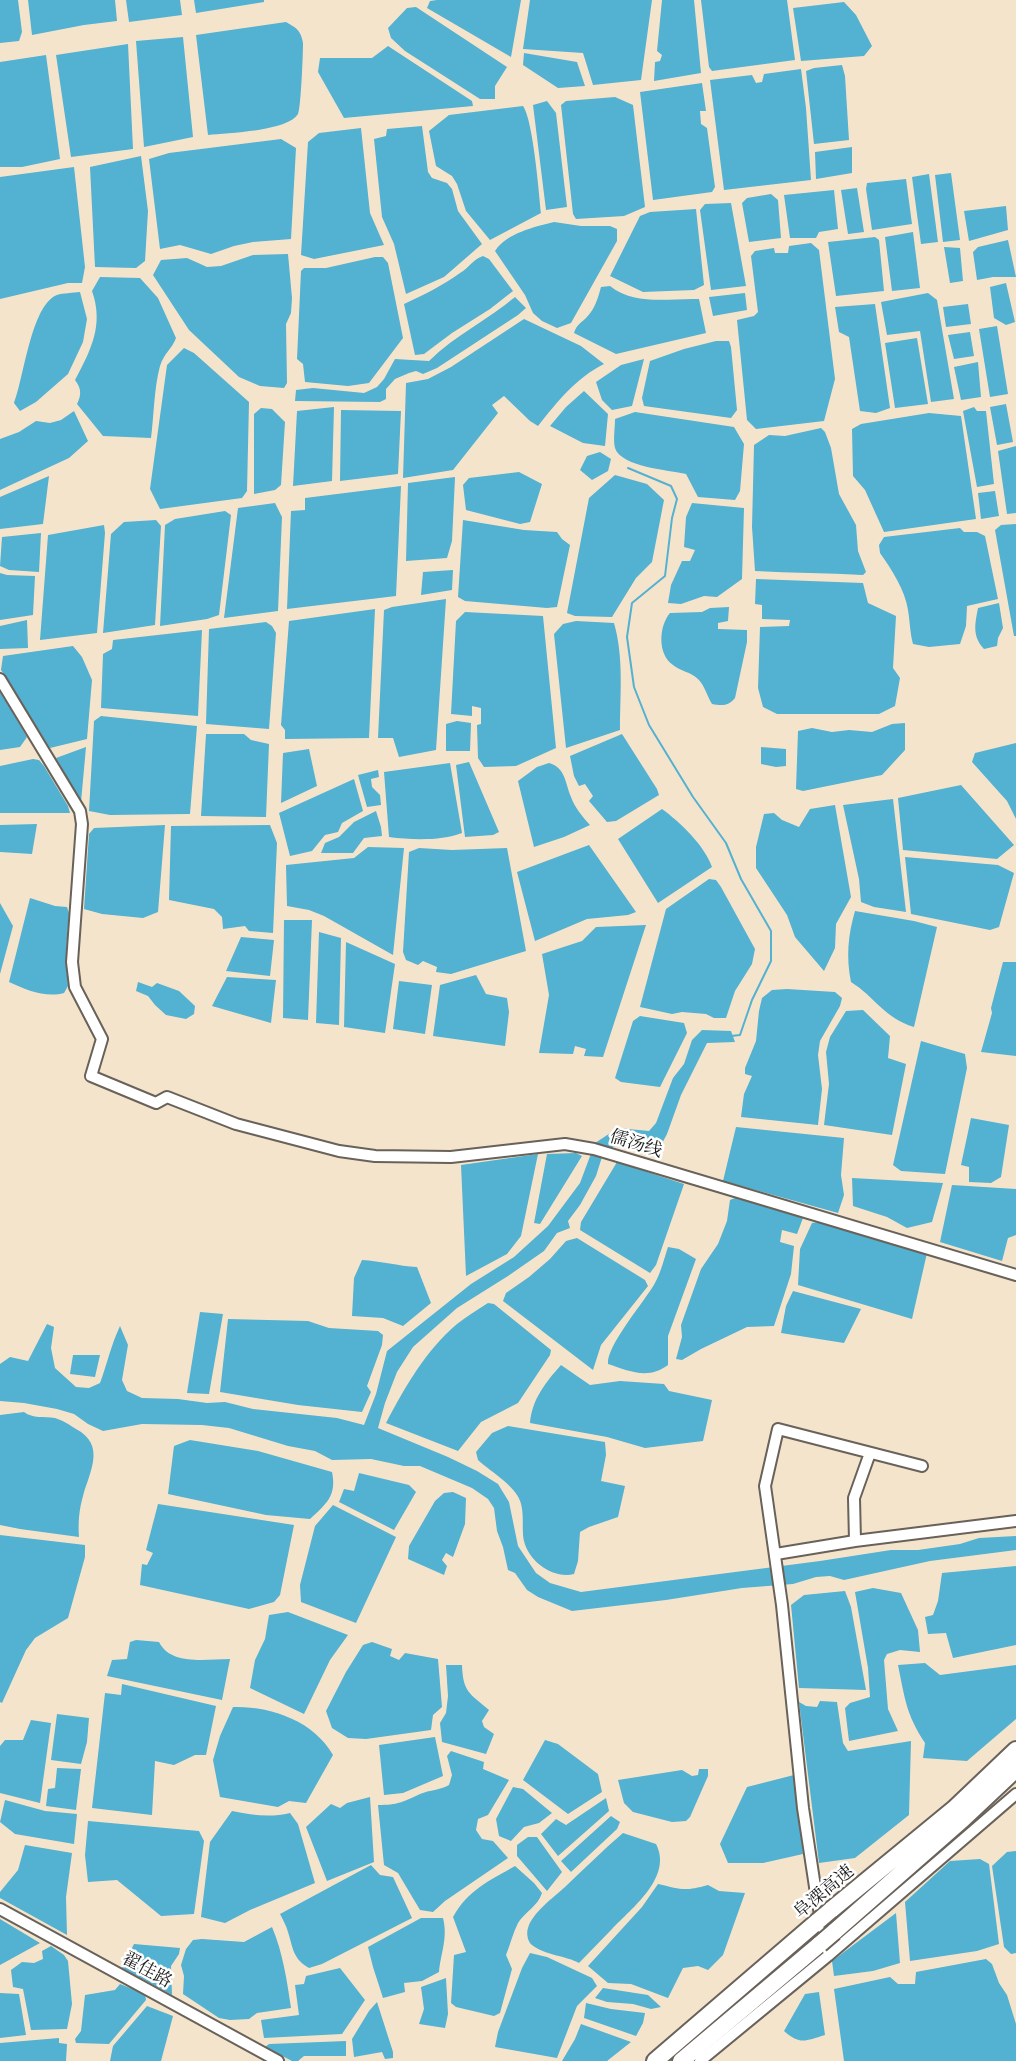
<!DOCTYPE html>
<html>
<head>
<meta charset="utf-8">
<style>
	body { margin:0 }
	canvas { display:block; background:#f5e4cc }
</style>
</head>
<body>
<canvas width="1016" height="2061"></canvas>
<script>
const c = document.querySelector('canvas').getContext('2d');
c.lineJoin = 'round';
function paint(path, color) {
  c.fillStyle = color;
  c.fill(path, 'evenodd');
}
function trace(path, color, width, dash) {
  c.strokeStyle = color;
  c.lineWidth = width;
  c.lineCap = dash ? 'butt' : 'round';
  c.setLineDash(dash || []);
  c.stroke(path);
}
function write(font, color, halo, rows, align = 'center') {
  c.font = font + ' "Libre Caslon Text","Noto Serif SC",serif';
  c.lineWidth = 5;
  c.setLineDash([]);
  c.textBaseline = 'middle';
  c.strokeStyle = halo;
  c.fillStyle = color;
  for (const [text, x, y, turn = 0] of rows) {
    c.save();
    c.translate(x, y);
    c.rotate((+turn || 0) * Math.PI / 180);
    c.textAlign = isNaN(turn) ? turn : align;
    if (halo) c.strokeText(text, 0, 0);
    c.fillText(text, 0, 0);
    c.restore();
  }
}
paint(new Path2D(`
	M 0,0 L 18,0 L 22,32 L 19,41 L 0,43 Z
	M 28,0 L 115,0 L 117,21 L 84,25 L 32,35 Z
	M 126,0 L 180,0 L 182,15 L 129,22 Z
	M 194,0 L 264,0 L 264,2 L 196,13 Z
	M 437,0 L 521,0 L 511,57 L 427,8 L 430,1 Z
	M 530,0 L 652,0 L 641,80 L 593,85 L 583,53 L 523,49 Z
	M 662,0 L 694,0 L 701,73 L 654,81 L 655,62 L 660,61 L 662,55 L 657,51 Z
	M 701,0 L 787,0 L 795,60 L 712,71 L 709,67 Z
	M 844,2 L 856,15 L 872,46 L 864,56 L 801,61 L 793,8 Z
	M 416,7 L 507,67 L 495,86 L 495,99 L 480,99 L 405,51 L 391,38 L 388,28 L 407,8 Z
	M 286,22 C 297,28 301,31 303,43 C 303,55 301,107 298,114 C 288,131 228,133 208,135 L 196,35 Z
	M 183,37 L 193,137 L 144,147 L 136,41 Z
	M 128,44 L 133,149 L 71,157 L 56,55 Z
	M 388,46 L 472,101 L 473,106 L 344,118 L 318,72 L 320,58 L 372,58 Z
	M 524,53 L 577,62 L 585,86 L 558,88 L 523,65 Z
	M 46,55 L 60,159 L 22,167 L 0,167 L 0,62 Z
	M 842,65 L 845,76 L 849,140 L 814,144 L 806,71 L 814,68 Z
	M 801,69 L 806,108 L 811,180 L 724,190 L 710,80 L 752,75 L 756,83 L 762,82 L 764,74 Z
	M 702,83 L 706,111 L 700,111 L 701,124 L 707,128 L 715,187 L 712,192 L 653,200 L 640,92 Z
	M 615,97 L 633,105 L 645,207 L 624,216 L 576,219 L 573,214 L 561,105 L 566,101 Z
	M 547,101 L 556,113 L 567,207 L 546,210 L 533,105 Z
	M 523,106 C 533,120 539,192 541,213 L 490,240 L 466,211 L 457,184 L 452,176 L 436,166 L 429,131 L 449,115 Z
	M 422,126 L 428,172 L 432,178 L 447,183 L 452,189 L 458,211 L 482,244 L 444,277 L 406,294 L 394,244 L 382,217 L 374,139 L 386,136 L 387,129 Z
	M 361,128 L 370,213 L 384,245 L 314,259 L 301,255 L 308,142 L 319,133 Z
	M 281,139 L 296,148 L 291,239 L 253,242 L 234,246 L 211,254 L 180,245 L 160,249 L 149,159 L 169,153 Z
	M 852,147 L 852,173 L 816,179 L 815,152 Z
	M 141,156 L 148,211 L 145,261 L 136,268 L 95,267 L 90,167 Z
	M 74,167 L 85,267 L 82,283 L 68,283 L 0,299 L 0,177 Z
	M 951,173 L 960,240 L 943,242 L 935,175 Z
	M 929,174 L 938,242 L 921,244 L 912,177 Z
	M 906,179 L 912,224 L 872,230 L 866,189 L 867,183 Z
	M 857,188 L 864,232 L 848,234 L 841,190 Z
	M 834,190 L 838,229 L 819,232 L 816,238 L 790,238 L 784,195 Z
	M 771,194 L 778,200 L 781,238 L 749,242 L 742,203 L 747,198 Z
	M 731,203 L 746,286 L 711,290 L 700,210 L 705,204 Z
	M 1006,206 L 1008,230 L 969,241 L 964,211 Z
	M 696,209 L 704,285 L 694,290 L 643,292 L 610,276 L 640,216 L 650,212 Z
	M 554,222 L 581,226 L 610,226 L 617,229 L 617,241 L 571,323 L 557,328 L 542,321 L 533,313 L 525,295 L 495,251 C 507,233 534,227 554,222 Z
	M 913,232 L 920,288 L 892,291 L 885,237 Z
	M 875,237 L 879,240 L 884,291 L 836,296 L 828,242 Z
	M 1008,240 L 1016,277 L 993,277 L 977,280 L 973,252 L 978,247 Z
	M 811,243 L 819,250 L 835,379 L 824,421 L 756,429 L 747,420 L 737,320 L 754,316 L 758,312 L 751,256 L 755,251 L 774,248 L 775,253 L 788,253 L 789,246 Z
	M 944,247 L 960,248 L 963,281 L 950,283 Z
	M 288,254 L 292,298 L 291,313 L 286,324 L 287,383 L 284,388 L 260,386 L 239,377 L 189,330 L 153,275 L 161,260 L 187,258 L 207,267 L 221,266 L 253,255 Z
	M 483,256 L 489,259 L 513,291 L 490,309 L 452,333 L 424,354 L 415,355 L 404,304 C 424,295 443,285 460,273 C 469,268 473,259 483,256 Z
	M 375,257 L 383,257 L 388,263 L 403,338 L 369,383 L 348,386 L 305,382 L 303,364 L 297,359 L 301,271 L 304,268 L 326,268 Z
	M 100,277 L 140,278 L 158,298 L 176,338 C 172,349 164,353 160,366 C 154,388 154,415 151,438 L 103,436 L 77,404 C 82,394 81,388 75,380 C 91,350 104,325 92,291 Z
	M 1006,283 L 1015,322 L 1006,325 L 994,318 L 990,287 Z
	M 610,286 C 635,306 669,298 699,299 L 706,333 L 616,354 L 574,333 C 577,324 580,324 586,318 C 595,309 598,298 601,287 Z
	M 80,292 L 87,319 L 83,342 L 68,374 L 36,402 L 20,411 L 14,403 C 24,378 31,305 57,295 C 63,293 73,293 80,292 Z
	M 745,293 L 747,310 L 713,316 L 709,297 Z
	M 928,293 L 937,300 L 954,399 L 931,402 L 920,331 L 887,335 L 881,302 Z
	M 515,297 L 526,308 L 518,315 L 437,368 L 423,374 L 416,371 L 409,373 L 395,379 L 386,389 L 386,399 L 380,402 L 295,401 L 296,390 L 313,388 L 364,393 L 377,387 L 384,379 L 395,359 L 429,361 C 455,335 488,320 515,297 Z
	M 875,304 L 890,408 L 876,413 L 860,411 L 849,337 L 839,332 L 835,307 Z
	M 968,304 L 971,324 L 946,327 L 943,307 Z
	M 524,319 L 581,346 L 604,364 C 576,378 557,402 538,426 L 530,421 L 504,396 L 492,405 L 498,413 L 453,470 L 403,478 L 406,383 L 428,379 L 451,367 Z
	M 997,326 L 1008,394 L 990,397 L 979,329 Z
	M 970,332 L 974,356 L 954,359 L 948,335 Z
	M 917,338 L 928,404 L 895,408 L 885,343 Z
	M 716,341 L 729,341 L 731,347 L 737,410 L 731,418 L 644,406 L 642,398 L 650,361 L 684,349 Z
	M 184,348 L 194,353 L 249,402 L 247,491 L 242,498 L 160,509 L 150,489 L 167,365 Z
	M 644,359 L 632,406 L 612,410 L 602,400 L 596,382 L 621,365 Z
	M 978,362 L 981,397 L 961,400 L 954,367 Z
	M 584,391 L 608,414 L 605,446 L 583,443 L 550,426 L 566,407 Z
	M 1006,404 L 1013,442 L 997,445 L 990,407 Z
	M 334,407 L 332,481 L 293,486 L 297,411 Z
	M 974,407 L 977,411 L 986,411 L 994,484 L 977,487 L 963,411 Z
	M 261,408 L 272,409 L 285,422 L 281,485 L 275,490 L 254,494 L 254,414 Z
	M 341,410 L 401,411 L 398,474 L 340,481 Z
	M 74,411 L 88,441 L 69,458 L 0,490 L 0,439 L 19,432 L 36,421 L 50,423 L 61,420 Z
	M 635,412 L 734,427 L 744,444 L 740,491 L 735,500 L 698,497 L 686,474 C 669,470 621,467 615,448 C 613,440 615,428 615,419 Z
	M 929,413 L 961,416 L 976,519 L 884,532 L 865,490 L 853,476 L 852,429 L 861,424 Z
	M 821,428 L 825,432 L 831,448 L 839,494 L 856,525 L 858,551 L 866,572 L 863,575 C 827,573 792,573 755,571 L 752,527 L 754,445 L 769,435 L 785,436 Z
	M 1016,446 L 1016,513 L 1007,514 L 998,451 Z
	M 600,452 L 611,459 L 608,471 L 592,480 L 580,470 L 587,456 Z
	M 519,472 L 542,484 L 530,522 L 520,524 L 466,510 L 463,485 L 469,478 Z
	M 615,475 L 647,484 L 664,500 L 652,562 L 636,578 L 612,617 L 575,616 L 567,613 L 589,498 Z
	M 49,476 L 43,524 L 0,529 L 0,497 Z
	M 455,477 L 452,541 L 447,558 L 406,561 L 408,483 Z
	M 401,486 L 396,596 L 287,609 L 291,511 L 305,510 L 305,498 Z
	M 995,491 L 999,516 L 981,519 L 978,493 Z
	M 275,503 L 282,517 L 278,611 L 224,618 L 238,508 Z
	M 692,503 L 744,508 L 742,579 L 717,597 L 704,596 L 681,604 L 668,603 L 671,585 L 682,561 L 690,561 L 695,550 L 684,547 L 686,517 Z
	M 225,511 L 231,515 L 219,615 L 207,619 L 160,626 L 165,525 L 175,519 Z
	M 156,520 L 161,526 L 155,625 L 103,633 L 111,534 L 124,522 Z
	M 463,520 L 524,530 L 557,532 L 562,539 L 570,545 L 557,607 L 547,608 L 465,601 L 458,597 Z
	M 1016,524 L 1016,636 L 1014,636 L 995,530 L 1001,525 Z
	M 104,525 L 105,533 L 97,633 L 40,640 L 48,535 Z
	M 960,528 L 964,532 L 977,532 L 985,536 L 998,599 L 967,606 L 966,626 L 960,644 L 929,647 L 913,644 C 910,633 910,622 908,610 C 905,590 892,570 880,553 L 879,545 L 884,537 Z
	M 41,533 L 39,572 L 9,570 L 0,566 L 2,537 Z
	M 453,570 L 452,590 L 421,595 L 423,572 Z
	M 0,573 L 7,575 L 35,576 L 33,615 L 0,620 Z
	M 756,579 L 863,583 L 868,603 L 896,616 L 893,668 L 900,678 L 895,706 L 879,714 L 777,714 L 763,707 L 758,688 L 760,627 L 789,626 L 790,620 L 762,619 L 762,605 L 755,604 Z
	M 446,599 L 436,750 L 399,757 L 393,738 L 378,738 L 384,610 L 392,607 Z
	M 999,603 L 1003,628 L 998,638 L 997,646 L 984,649 C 972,636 975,624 978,608 Z
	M 729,607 L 728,621 L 718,623 L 718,629 L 747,630 L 747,642 L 735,698 C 729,706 722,706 712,704 C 707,696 705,686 698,679 C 691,672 680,671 673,665 C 657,654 659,626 670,613 L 702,612 L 710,608 Z
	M 375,609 L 369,738 L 285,739 L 285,730 L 281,725 L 289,621 Z
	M 465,612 L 543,616 L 556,748 L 516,766 L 484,767 L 478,758 L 477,725 L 481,724 L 481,708 L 472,706 L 472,716 L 451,714 L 456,621 Z
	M 27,620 L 28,648 L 0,649 L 0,626 Z
	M 576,621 L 614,623 C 624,657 620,695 620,730 L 566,748 L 554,634 L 563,624 Z
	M 266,622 L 272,626 L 276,633 L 269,729 L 206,724 L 209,629 Z
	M 202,630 L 198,716 L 101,708 L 103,654 L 112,649 L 113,640 Z
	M 73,646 L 82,657 L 92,680 L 87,739 L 50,748 L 1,670 L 3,656 Z
	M 0,691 L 27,737 L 20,747 L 0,750 Z
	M 101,716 L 197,726 L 190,814 L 110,815 L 89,811 L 94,721 Z
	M 457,721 L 471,723 L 470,751 L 446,751 L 446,724 Z
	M 905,723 L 905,750 L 882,775 L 803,791 L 796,789 L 798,731 L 812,728 L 832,732 L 849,730 L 872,732 L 892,724 Z
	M 206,734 L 244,734 L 251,740 L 269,744 L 266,817 L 201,816 Z
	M 622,734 L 657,789 L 659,795 L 616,821 L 607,822 L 589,801 L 593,796 L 585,784 L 579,786 L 574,776 L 570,756 Z
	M 1016,743 L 1016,819 L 1007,801 L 972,762 L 975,753 Z
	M 86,747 L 81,802 L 56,758 Z
	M 761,747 L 786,749 L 786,766 L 776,767 L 761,764 Z
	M 309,749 L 317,786 L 281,803 L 283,753 Z
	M 33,759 L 39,760 L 44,766 L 68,806 L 70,813 L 0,813 L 0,766 Z
	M 469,762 L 499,832 L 493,835 L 465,837 L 456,765 Z
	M 450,763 L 462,833 C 441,841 412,840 389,837 L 384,772 Z
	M 549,763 C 566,768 565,783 571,797 C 575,808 582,816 590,825 L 564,837 L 534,847 L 518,781 L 537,767 Z
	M 378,770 L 379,777 L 371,779 L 372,787 L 380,795 L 381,805 L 367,807 L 358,775 Z
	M 354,779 L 363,811 L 342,823 L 338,832 L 325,835 L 312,851 L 290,856 L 279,813 Z
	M 961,785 L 1014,845 L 997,859 L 903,850 L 898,798 Z
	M 893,799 L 906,912 L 874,907 L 861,902 L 859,879 L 843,805 Z
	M 835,805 L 851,897 L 836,924 L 835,948 L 824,971 L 795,937 L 787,915 L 756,868 L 756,847 L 764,814 L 774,813 L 782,820 L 799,827 L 810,809 Z
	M 662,809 C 680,822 705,846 712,867 L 658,903 L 618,839 Z
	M 376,811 L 381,827 L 382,836 L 364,838 L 353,853 L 321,853 L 325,843 L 339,837 L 354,822 Z
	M 37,824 L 32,854 L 0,852 L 0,825 Z
	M 165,825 L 158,912 L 143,918 L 102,914 L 84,909 L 89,834 L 94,828 Z
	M 270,825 L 277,843 L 273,933 L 249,931 L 245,926 L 223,929 L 222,917 L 214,909 L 169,900 L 171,826 Z
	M 589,845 L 636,912 L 628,915 L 587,919 L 535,941 L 517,872 Z
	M 368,847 L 404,848 L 393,955 L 324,916 L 309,910 L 287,906 L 286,865 L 354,858 Z
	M 419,848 L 452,850 L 507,848 L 526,951 L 451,974 L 436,972 L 437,967 L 423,961 L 418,965 L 406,960 L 403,952 L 409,852 Z
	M 905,857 L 998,865 L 1014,873 L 999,927 L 990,930 L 911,914 Z
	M 709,879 L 716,880 L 721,887 L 755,949 L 752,964 L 735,991 L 726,1018 L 714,1018 L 706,1014 L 682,1012 L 672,1014 L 640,1007 L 666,909 Z
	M 30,898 L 55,906 L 67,907 L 69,913 L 66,952 L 68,986 L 64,993 C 46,998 26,990 9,982 Z
	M 0,903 L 13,926 L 0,974 Z
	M 855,911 L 914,921 L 937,927 L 914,1027 C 884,1018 875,997 851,982 C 846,957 848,935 855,911 Z
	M 284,920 L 312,920 L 308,1020 L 283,1018 Z
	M 646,925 L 603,1057 L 584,1056 L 586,1049 L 575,1046 L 573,1054 L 539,1053 L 549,995 L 542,954 L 582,941 L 596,927 Z
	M 319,932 L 341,938 L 339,1025 L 316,1023 Z
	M 241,937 L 274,940 L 270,976 L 226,971 Z
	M 346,942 L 395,964 L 385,1033 L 344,1027 Z
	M 1003,962 L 1016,962 L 1016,1056 L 981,1052 L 992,1013 L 991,1008 Z
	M 476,975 L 486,994 L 507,998 L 509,1012 L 505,1046 L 433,1036 L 440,985 Z
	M 227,977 L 276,980 L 271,1023 L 212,1006 Z
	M 399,981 L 432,985 L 425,1034 L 393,1029 Z
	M 138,982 L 152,987 L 157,983 L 179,991 L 195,1006 L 194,1014 L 186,1019 L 166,1015 L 155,1005 L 148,996 L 136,991 Z
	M 787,989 L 835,992 L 842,998 L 840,1006 L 820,1041 L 818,1055 L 822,1089 L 818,1125 L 741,1117 L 744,1094 L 752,1076 L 745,1074 L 745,1068 L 756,1041 L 759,1011 L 762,998 L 772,990 Z
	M 863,1010 L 890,1036 L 888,1058 L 906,1064 L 892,1135 L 824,1125 L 829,1084 L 826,1052 L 830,1037 L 846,1011 Z
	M 640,1016 L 684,1023 L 687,1033 L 660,1087 L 621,1082 L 615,1078 L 633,1021 Z
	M 702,1030 L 731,1031 L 735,1042 L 707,1043 L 681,1095 L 667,1134 L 659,1149 L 645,1149 L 630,1144 L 613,1147 L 602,1157 L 596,1176 L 580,1205 L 568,1221 L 570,1228 L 557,1233 L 544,1251 L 508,1276 L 457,1308 L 413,1347 L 397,1372 L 385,1403 L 378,1428 L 448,1457 L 477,1471 L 498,1484 L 509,1502 L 518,1546 L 536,1573 L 550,1583 L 581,1592 L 820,1561 L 891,1550 L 918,1550 L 960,1544 L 979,1538 L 1016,1536 L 1016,1550 L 930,1561 L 844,1580 L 830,1576 L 816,1577 L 793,1584 L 742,1588 L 666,1600 L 572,1611 L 538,1597 L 527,1590 L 515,1573 L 508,1570 L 503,1547 L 497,1531 L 494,1508 L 488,1499 L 472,1488 L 420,1466 L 404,1466 L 371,1459 L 332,1460 L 315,1451 L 288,1446 L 229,1428 L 202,1425 L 142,1424 L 103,1431 L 88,1424 L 74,1414 L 57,1409 L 24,1403 L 0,1401 L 0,1364 L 10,1357 L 28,1361 L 47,1324 L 54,1327 L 51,1348 L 55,1368 L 76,1387 L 89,1388 L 100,1383 C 107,1364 111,1345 120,1326 L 128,1345 L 122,1380 L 127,1391 L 142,1398 L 178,1399 L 207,1403 L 225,1402 L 253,1409 L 337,1418 L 364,1425 L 376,1394 L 387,1351 L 471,1284 L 514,1257 L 548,1226 L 580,1183 L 595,1143 L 618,1128 L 649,1131 L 656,1123 L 673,1078 L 684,1064 L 692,1040 Z
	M 921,1041 L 965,1054 L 967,1068 L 945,1174 L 901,1171 L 893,1165 Z
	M 971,1118 L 1009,1125 L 1001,1177 L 991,1183 L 969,1182 L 969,1167 L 961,1165 Z
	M 736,1127 L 844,1138 L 841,1175 L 844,1195 L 838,1213 L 723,1181 Z
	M 576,1153 L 582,1156 L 540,1224 L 534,1223 L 547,1154 Z
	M 538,1154 L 521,1236 L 507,1254 L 466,1276 L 461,1165 Z
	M 617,1162 L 684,1184 L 656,1265 L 650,1273 L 580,1230 L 581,1222 Z
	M 852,1178 L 943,1183 L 932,1222 L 907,1228 L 887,1217 L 853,1206 Z
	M 952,1185 L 1016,1189 L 1016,1235 L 1008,1238 L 1002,1261 L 940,1242 Z
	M 735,1198 L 803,1218 L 797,1234 L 782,1230 L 780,1242 L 794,1246 L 791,1274 L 774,1326 L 747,1327 L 701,1349 L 682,1360 L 676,1359 L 682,1337 L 681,1325 L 701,1269 L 718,1244 L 727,1221 L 730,1200 Z
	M 819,1222 L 927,1253 L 912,1319 L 798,1285 L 800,1249 L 812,1223 Z
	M 577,1238 L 645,1280 L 648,1286 L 601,1345 L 593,1370 L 503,1301 L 506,1293 L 529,1277 L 550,1259 L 566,1241 Z
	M 668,1247 L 679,1249 L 696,1259 L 668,1336 L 668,1365 C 648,1380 629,1371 608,1364 C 606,1346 645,1301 655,1283 C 661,1272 664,1259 668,1247 Z
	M 362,1260 C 381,1261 398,1266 417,1267 L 431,1303 L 403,1326 L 383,1318 L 352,1316 L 354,1278 Z
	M 793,1291 L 861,1309 L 844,1343 L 781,1333 L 786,1306 Z
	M 488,1303 L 494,1304 L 551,1350 L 550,1355 L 518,1403 L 481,1422 L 458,1451 L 386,1423 C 405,1387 426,1350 457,1324 C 466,1317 477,1310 488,1303 Z
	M 200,1312 L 223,1314 L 209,1394 L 187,1393 Z
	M 228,1319 L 308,1321 L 329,1328 L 378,1331 L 383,1335 L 382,1345 L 367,1386 L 371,1392 L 362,1412 L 298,1405 L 220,1392 Z
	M 73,1355 L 100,1355 L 95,1377 L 70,1374 Z
	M 561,1365 L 590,1385 L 620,1381 L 664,1384 L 669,1391 L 712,1400 L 703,1441 L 645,1448 L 607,1437 L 530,1423 C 532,1399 546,1382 561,1365 Z
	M 24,1412 C 33,1419 44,1416 55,1418 C 62,1420 70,1425 76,1429 C 106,1445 90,1471 83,1496 C 79,1510 78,1523 79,1537 L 20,1529 L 0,1525 L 0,1415 Z
	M 508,1426 L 605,1442 L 606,1455 L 601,1481 L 625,1486 L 618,1517 L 589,1527 L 580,1532 L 578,1561 L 574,1574 C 553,1579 529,1562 524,1541 C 521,1527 526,1508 517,1495 C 510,1483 489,1470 478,1460 L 476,1452 L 492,1433 Z
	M 190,1440 L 258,1451 L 332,1472 C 337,1496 326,1504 310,1519 L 266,1515 L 168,1494 L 174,1446 Z
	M 359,1473 L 409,1485 L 416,1492 L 394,1530 L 339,1502 L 344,1489 L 354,1491 Z
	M 453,1492 L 466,1498 L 465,1524 L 453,1557 L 446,1553 L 442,1560 L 447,1566 L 444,1575 L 408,1559 L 409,1546 L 435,1501 L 444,1493 Z
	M 158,1504 L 294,1525 L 280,1595 L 274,1602 L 249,1609 L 140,1585 L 142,1564 L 147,1565 L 153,1553 L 146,1550 Z
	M 333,1505 L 396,1537 L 356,1623 L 301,1602 L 300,1585 L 315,1526 Z
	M 0,1535 L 85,1545 L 85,1557 L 68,1618 L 35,1638 L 26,1650 L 2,1703 L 0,1702 Z
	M 1016,1566 L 1016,1645 L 953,1658 L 946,1633 L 928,1634 L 925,1617 L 933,1615 L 938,1601 L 942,1573 Z
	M 873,1588 L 901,1593 L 918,1630 L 920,1652 L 900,1650 L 887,1654 L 884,1660 L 888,1709 L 898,1731 L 849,1741 L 845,1708 L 850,1703 L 870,1697 L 868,1668 L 855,1592 Z
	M 845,1591 L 851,1607 L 866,1690 L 799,1688 L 791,1605 L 804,1595 Z
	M 288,1612 L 348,1635 L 330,1660 L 304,1714 L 250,1688 L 255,1660 L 265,1639 L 269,1615 Z
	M 136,1640 L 159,1642 C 171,1666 206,1659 230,1659 L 222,1700 L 107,1676 L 112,1660 L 127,1659 L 130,1642 Z
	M 372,1642 L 392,1649 L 390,1656 L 399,1660 L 405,1653 L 438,1659 L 442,1707 L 433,1715 L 431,1730 L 366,1739 L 348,1738 L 332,1728 L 326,1711 L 346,1672 L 363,1645 Z
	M 925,1663 L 940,1675 L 1016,1665 L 1016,1719 L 967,1761 L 923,1758 L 925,1743 C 906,1714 905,1699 898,1665 Z
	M 446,1665 L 462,1665 C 463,1692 469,1693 489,1710 L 482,1721 L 484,1727 L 494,1734 L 486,1754 L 442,1742 L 440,1723 L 446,1713 L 448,1696 Z
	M 122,1684 L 216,1706 L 206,1755 L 195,1755 L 174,1765 L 155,1761 L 152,1815 L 92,1808 L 105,1693 L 121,1695 Z
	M 820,1701 L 837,1702 L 843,1743 L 848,1751 L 911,1741 L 909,1815 L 855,1858 L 819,1863 L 799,1702 L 806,1706 L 817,1707 Z
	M 233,1707 C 271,1706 314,1721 333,1755 L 306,1803 L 289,1801 L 278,1807 L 220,1797 L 213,1760 L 220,1736 Z
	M 57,1714 L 89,1718 L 87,1742 L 81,1764 L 51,1760 Z
	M 31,1720 L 51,1723 L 40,1803 L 0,1793 L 0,1746 L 5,1740 L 23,1740 Z
	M 435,1737 L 443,1776 L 403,1793 L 384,1795 L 379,1745 Z
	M 545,1740 L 558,1744 L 598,1774 L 602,1792 L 568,1814 L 523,1780 Z
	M 451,1751 L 484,1762 L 483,1769 L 509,1780 L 488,1815 L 478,1819 L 476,1830 L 482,1839 L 493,1841 L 508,1858 L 445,1901 L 433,1912 L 420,1910 L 398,1873 L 384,1865 L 378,1805 C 398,1805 403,1802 420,1794 C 430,1790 440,1790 449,1785 L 452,1775 L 447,1756 Z
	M 57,1768 L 81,1769 L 76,1810 L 46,1806 L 48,1789 L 55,1788 Z
	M 699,1769 L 708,1769 L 708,1776 L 690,1817 L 686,1821 L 672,1822 L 633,1812 L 624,1803 L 618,1780 L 682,1770 L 692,1776 L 698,1775 Z
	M 794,1775 L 803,1854 L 763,1863 L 728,1863 L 720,1844 L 747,1787 Z
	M 513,1787 L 523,1789 L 552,1813 L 539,1823 L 524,1827 L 511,1841 L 499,1836 L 496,1819 Z
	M 370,1797 L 374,1862 L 327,1881 L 306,1827 L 331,1804 L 340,1808 L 347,1803 Z
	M 606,1798 L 609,1811 L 558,1856 L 541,1834 L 556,1819 L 566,1825 Z
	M 5,1800 L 45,1811 L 77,1814 L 74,1844 L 15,1834 L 0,1822 Z
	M 232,1811 C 252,1815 270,1818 290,1813 L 298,1824 L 315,1883 L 250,1910 L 225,1923 L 201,1917 L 210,1842 Z
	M 611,1816 L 620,1822 L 617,1829 L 571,1872 L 561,1861 Z
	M 88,1821 L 199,1831 L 204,1841 L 194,1914 L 161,1916 L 117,1880 L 88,1882 L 85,1855 Z
	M 623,1833 L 656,1844 C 673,1877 632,1908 612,1929 C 601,1940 590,1952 579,1963 C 567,1956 544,1955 532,1945 C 528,1942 526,1934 528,1928 C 533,1912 553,1898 565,1887 C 584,1869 603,1850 623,1833 Z
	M 528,1837 L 537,1837 L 562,1872 L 547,1891 L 517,1856 L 517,1845 Z
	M 25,1845 L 72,1853 L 66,1897 L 67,1935 L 0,1898 L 0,1892 L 18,1870 Z
	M 1016,1851 L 1016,1953 L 1011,1954 L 1004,1947 L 992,1866 L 1007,1852 Z
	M 980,1859 L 989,1864 L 999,1944 L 977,1951 L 910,1961 L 905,1902 L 950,1861 Z
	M 371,1865 L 380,1875 L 393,1877 L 412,1918 L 322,1964 L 309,1968 C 293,1959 293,1948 288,1932 C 286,1925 283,1920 280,1914 Z
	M 515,1866 L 534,1883 L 542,1893 C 538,1906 525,1912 518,1923 C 513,1933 510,1945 506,1955 L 512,1969 L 500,2013 L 494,2016 L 456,2007 L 451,2003 L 454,1955 L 466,1952 L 453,1917 C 468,1890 489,1881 515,1866 Z
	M 658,1884 C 681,1889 683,1892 708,1885 L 719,1891 L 745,1893 L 723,1955 L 708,1970 L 698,1966 L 683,1968 L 668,1998 L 631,1984 L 608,1983 L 588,1966 L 642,1907 Z
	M 896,1913 L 900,1963 L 873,1971 L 834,1976 L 832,1961 Z
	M 421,1918 L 443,1918 C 448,1938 441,1952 439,1972 L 422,1981 L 404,1983 L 405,1992 L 383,1998 L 373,1967 L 368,1947 Z
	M 0,1919 L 40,1943 L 0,1965 Z
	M 272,1927 C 283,1953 287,1981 291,2008 L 257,2013 L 249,2019 L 230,2020 L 219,2018 L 183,1994 L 184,1976 L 181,1965 L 186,1949 L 193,1940 L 202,1939 L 244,1942 Z
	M 134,1944 L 180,1948 L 179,1954 L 171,1966 L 172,1995 L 122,1968 Z
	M 51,1946 L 64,1955 L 68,1961 L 72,2004 L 67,2029 L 31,2030 L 23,1989 L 13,1987 L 11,1970 L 22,1962 L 34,1963 L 43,1959 L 42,1951 Z
	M 530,1953 L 547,1957 L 592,1978 L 597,1986 L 577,2006 L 557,2058 L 495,2047 L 498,2032 L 522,1968 Z
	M 986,1959 L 992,1964 L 999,1983 L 1007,1995 L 1016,2024 L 1016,2061 L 844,2061 L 834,1989 L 890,1977 L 898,1984 L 915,1984 L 916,1972 Z
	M 340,1968 L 365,2000 L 342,2034 L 264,2038 L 261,2020 L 299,2015 L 295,1985 L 304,1984 L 306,1976 Z
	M 446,1978 L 448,2014 L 445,2028 L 419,2024 L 424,2009 L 421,1987 Z
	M 120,1984 L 145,1994 L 146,2000 L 109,2044 L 76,2043 L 75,2039 L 81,2031 L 85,1995 L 115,1990 Z
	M 603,1988 L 648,1995 L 661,2007 L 651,2009 L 633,2004 L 607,2002 L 595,1998 Z
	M 819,1992 L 825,2035 C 805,2041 800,2045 784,2031 L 805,1994 Z
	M 0,1993 L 19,1994 L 26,2035 L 0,2038 Z
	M 377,2002 L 393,2052 L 393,2058 L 385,2059 L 382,2052 L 354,2057 L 352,2039 L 369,2011 Z
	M 586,2003 L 611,2009 L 645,2013 L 643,2023 L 636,2036 L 584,2018 Z
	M 147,2006 L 173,2016 L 161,2061 L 110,2061 L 113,2046 Z
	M 581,2024 L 631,2042 L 607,2061 L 562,2061 L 575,2039 Z
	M 59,2038 L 59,2043 L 67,2044 L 66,2061 L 0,2061 L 0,2043 Z
	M 346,2041 L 346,2056 L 304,2056 L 298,2061 L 292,2061 L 265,2047 L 269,2044 Z`), '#53b1d1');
trace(new Path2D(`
	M 628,468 L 671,486 L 677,499 L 672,518 L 665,576 L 632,603 L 627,637 L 634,687 L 649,725 L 693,797 L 726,843 L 741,879 L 771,931 L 771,961 L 752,1000 L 740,1035 L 731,1036`), '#53b1d1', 2);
const minor = new Path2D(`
	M 0,679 L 80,811 L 82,824 L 72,962 L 75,987 L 102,1039 L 91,1076 L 156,1103 L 167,1097 L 236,1124 L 339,1151 L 375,1156 L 451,1157 L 565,1144 L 594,1149 L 1016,1275
	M 855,1541 L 854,1498 L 870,1453
	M 776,1554 L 855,1541 L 1016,1521
	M 0,1909 L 278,2061
	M 829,1955 L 817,1900 L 803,1808 L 782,1605 L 765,1486 L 778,1429 L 922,1466
	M 700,2061 L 829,1955 L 1016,1794`);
const highway = new Path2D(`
	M 831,1910 L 954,1809 L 1016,1750
	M 834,1932 L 963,1819 L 1016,1769
	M 655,2061 L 818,1921
	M 681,2061 L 820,1944`);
trace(minor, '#68625a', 14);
trace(highway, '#68625a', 20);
trace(minor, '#fff', 10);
trace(highway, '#fff', 16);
const highwayBridge = new Path2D(`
	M 818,1921 L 831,1910
	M 820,1944 L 834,1932`);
trace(highwayBridge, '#68625a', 20, []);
trace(highwayBridge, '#fff', 16);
write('18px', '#1c1c1c', '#fff', [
	["儒汤线",636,1144,17],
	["阜溧高速",824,1892,-40],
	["翟佳路",147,1970,29]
]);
</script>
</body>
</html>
